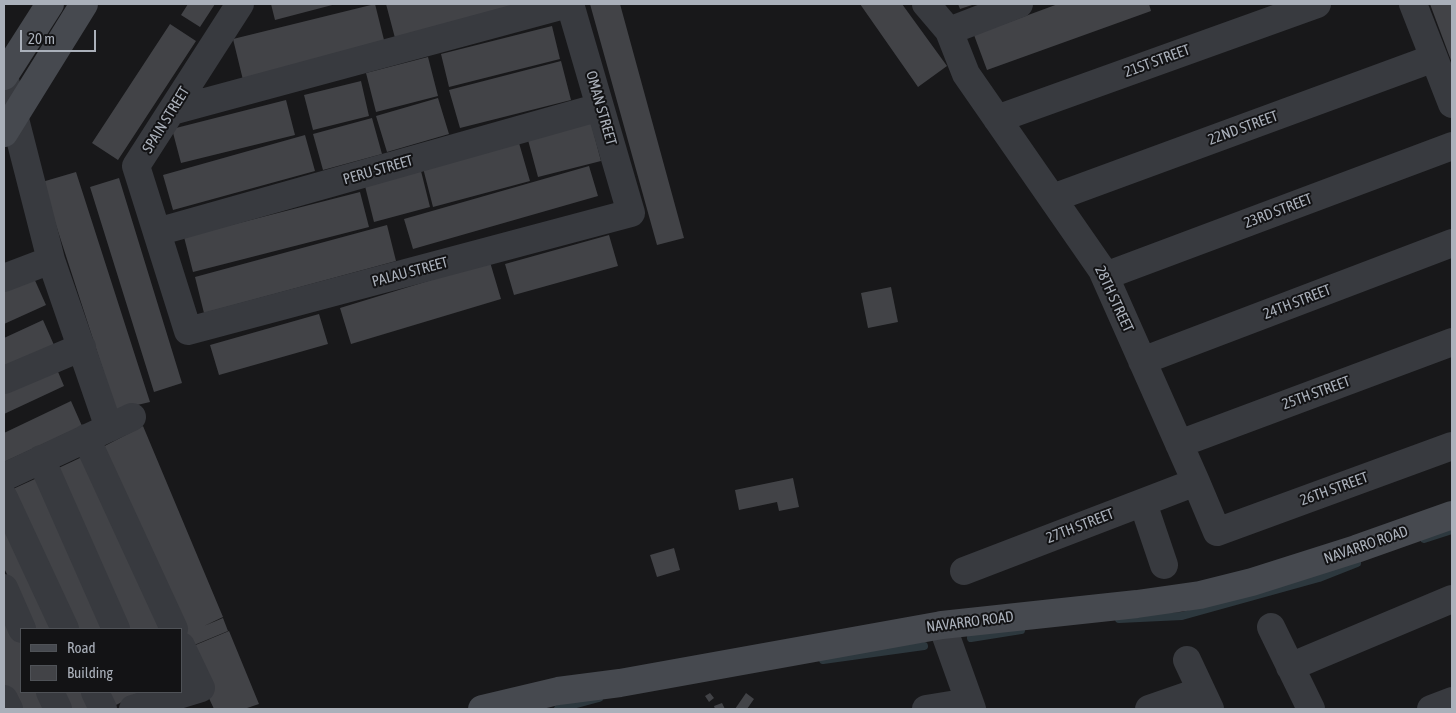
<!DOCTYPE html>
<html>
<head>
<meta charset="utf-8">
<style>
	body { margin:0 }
	#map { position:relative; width:1456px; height:713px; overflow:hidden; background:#18181a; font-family:"Asap Condensed",sans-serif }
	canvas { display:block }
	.frame { position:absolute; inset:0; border:5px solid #aab0ba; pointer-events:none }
	.legend { position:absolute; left:20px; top:628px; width:162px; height:65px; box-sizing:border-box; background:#131315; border:1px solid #4f5257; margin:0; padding:6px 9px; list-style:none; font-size:15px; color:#aab0ba }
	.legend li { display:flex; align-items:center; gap:10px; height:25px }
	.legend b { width:25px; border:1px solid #4f5257 }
	.scale { position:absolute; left:20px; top:30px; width:76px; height:22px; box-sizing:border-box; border:2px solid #aab0ba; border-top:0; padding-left:6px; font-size:15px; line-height:18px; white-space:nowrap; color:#aab0ba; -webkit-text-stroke:4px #131315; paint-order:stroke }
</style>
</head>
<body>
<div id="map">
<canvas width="1456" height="713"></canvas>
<div class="frame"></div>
<ul class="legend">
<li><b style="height:6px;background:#46494f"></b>Road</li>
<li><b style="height:14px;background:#424347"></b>Building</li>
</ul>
<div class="scale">20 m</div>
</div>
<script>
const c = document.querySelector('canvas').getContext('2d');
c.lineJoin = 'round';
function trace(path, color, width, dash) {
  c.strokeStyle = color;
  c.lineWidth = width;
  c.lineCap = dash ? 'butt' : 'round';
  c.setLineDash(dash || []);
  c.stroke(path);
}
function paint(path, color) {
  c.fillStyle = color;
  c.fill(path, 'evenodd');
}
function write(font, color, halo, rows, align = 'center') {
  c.font = font + ' "Asap Condensed",sans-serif';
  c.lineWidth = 4;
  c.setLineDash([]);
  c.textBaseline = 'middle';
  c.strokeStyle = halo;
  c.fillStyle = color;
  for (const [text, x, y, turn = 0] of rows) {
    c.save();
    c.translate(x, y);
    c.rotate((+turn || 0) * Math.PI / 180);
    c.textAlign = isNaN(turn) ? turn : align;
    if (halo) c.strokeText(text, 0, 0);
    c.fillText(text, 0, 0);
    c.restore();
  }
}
trace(new Path2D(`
	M 1424,539 L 1452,530
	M 1119,619 L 1182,616 L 1319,578 L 1357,563
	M 971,638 L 1021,630
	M 823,660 L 924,646
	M 558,709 L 599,698`), '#2d383e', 8);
paint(new Path2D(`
	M 188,4 L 215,4 L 200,27 L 181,15 Z
	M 271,4 L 336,4 L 275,20 Z
	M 375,4 L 385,44 L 243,80 L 233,39 Z
	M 386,4 L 530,4 L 395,38 Z
	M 590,4 L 620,4 L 684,238 L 657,245 Z
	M 860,4 L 902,4 L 947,66 L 918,87 Z
	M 958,4 L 975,4 L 960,9 Z
	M 1058,4 L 1149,4 L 1151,11 L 987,70 L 974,35 Z
	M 1430,4 L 1452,4 L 1452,63 Z
	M 170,24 L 196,41 L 118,160 L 92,143 Z
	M 552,26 L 560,59 L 449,87 L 441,54 Z
	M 428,57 L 438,96 L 376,112 L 366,73 Z
	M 561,61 L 571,100 L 460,128 L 449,90 Z
	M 361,81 L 369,116 L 313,130 L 304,95 Z
	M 438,98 L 449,134 L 387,152 L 376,116 Z
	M 286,100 L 295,135 L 181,163 L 172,129 Z
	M 372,118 L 382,154 L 323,170 L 313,134 Z
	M 591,123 L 601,161 L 538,177 L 528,140 Z
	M 305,135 L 315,171 L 173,210 L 163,175 Z
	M 519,143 L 530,181 L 433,207 L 423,168 Z
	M 589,166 L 598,196 L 413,249 L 404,219 Z
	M 421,171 L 430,207 L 374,222 L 365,186 Z
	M 76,172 L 150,402 L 116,410 L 42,182 Z
	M 119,178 L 182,383 L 154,392 L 90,187 Z
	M 360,192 L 369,227 L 193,272 L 184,237 Z
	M 387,225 L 396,261 L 204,313 L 195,277 Z
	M 609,235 L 618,266 L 514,295 L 505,264 Z
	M 490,262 L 501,299 L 351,344 L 340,308 Z
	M 33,276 L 46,305 L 4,324 L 4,290 Z
	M 891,287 L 898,322 L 868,328 L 861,293 Z
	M 319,314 L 328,344 L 219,375 L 210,345 Z
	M 43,320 L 54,345 L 4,368 L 4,338 Z
	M 56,367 L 64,386 L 4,414 L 4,392 Z
	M 71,401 L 82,426 L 4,462 L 4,433 Z
	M 143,426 L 223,617 L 204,626 L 223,618 L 228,631 L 187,648 L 97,450 Z
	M 82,457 L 164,629 L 124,629 L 50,472 Z
	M 37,478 L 108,629 L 78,629 L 13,489 Z
	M 793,478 L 799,507 L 779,511 L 777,502 L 739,510 L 735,490 Z
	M 4,513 L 59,629 L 33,629 L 4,568 Z
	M 674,548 L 680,570 L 657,577 L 650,555 Z
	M 4,602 L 21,640 L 21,692 L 45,692 L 53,709 L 16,709 L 4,683 Z
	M 229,631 L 259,704 L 244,709 L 214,709 L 186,649 Z
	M 62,692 L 88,692 L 95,705 L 85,709 L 70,709 Z
	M 107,692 L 137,692 L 138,694 L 114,706 Z
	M 710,693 L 714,698 L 709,702 L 705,696 Z
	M 746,693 L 754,699 L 747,709 L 735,709 Z
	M 722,703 L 725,709 L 715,709 L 714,706 Z`), '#424347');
trace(new Path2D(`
	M 240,4 L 136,166 L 188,331 L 631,213 L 570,4
	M 926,4 L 949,31 L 966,74 L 1102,270 L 1196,482 L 1217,532 L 1452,446
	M 1413,4 L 1452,104
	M 949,31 L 1019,4
	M 4,76 L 51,260 L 109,428
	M 172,111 L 568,4
	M 997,119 L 1317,4
	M 1053,198 L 1434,58
	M 157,232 L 600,107
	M 1105,276 L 1452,146
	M 4,278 L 51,260
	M 1142,361 L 1452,243
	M 4,380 L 82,347
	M 86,438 L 174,629
	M 1179,444 L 1452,342
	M 41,459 L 116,629
	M 4,477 L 132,417
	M 4,498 L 65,629
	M 1143,503 L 1164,565
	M 964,571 L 1196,482
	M 4,588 L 22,629
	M 942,625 L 972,709
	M 1271,627 L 1311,709
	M 1187,660 L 1210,709
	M 1290,667 L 1452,599
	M 50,692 L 58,709
	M 95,692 L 103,709
	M 4,699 L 9,709
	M 133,709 L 201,688 L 181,646
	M 926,709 L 969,702
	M 1149,709 L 1201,691
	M 1431,709 L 1452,701`), '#383a3f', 28);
trace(new Path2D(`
	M 4,76 L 50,4
	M 4,133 L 84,4
	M 482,709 L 558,691 L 620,683 L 942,625 L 1137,604 L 1200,595 L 1252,582 L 1356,549 L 1452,515`), '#46494f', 28);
write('15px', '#aab0ba', '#131315', [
	["21ST STREET",1157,61,-20],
	["OMAN STREET",601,108,74],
	["SPAIN STREET",166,120,-58],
	["22ND STREET",1243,128,-20],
	["PERU STREET",378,170,-16],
	["23RD STREET",1278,211,-21],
	["PALAU STREET",410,272,-15],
	["28TH STREET",1114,299,65],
	["24TH STREET",1297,302,-21],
	["25TH STREET",1316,393,-20],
	["26TH STREET",1334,489,-20],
	["27TH STREET",1080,526,-21],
	["NAVARRO ROAD",1366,545,-19],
	["NAVARRO ROAD",970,622,-7]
]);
</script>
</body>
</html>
